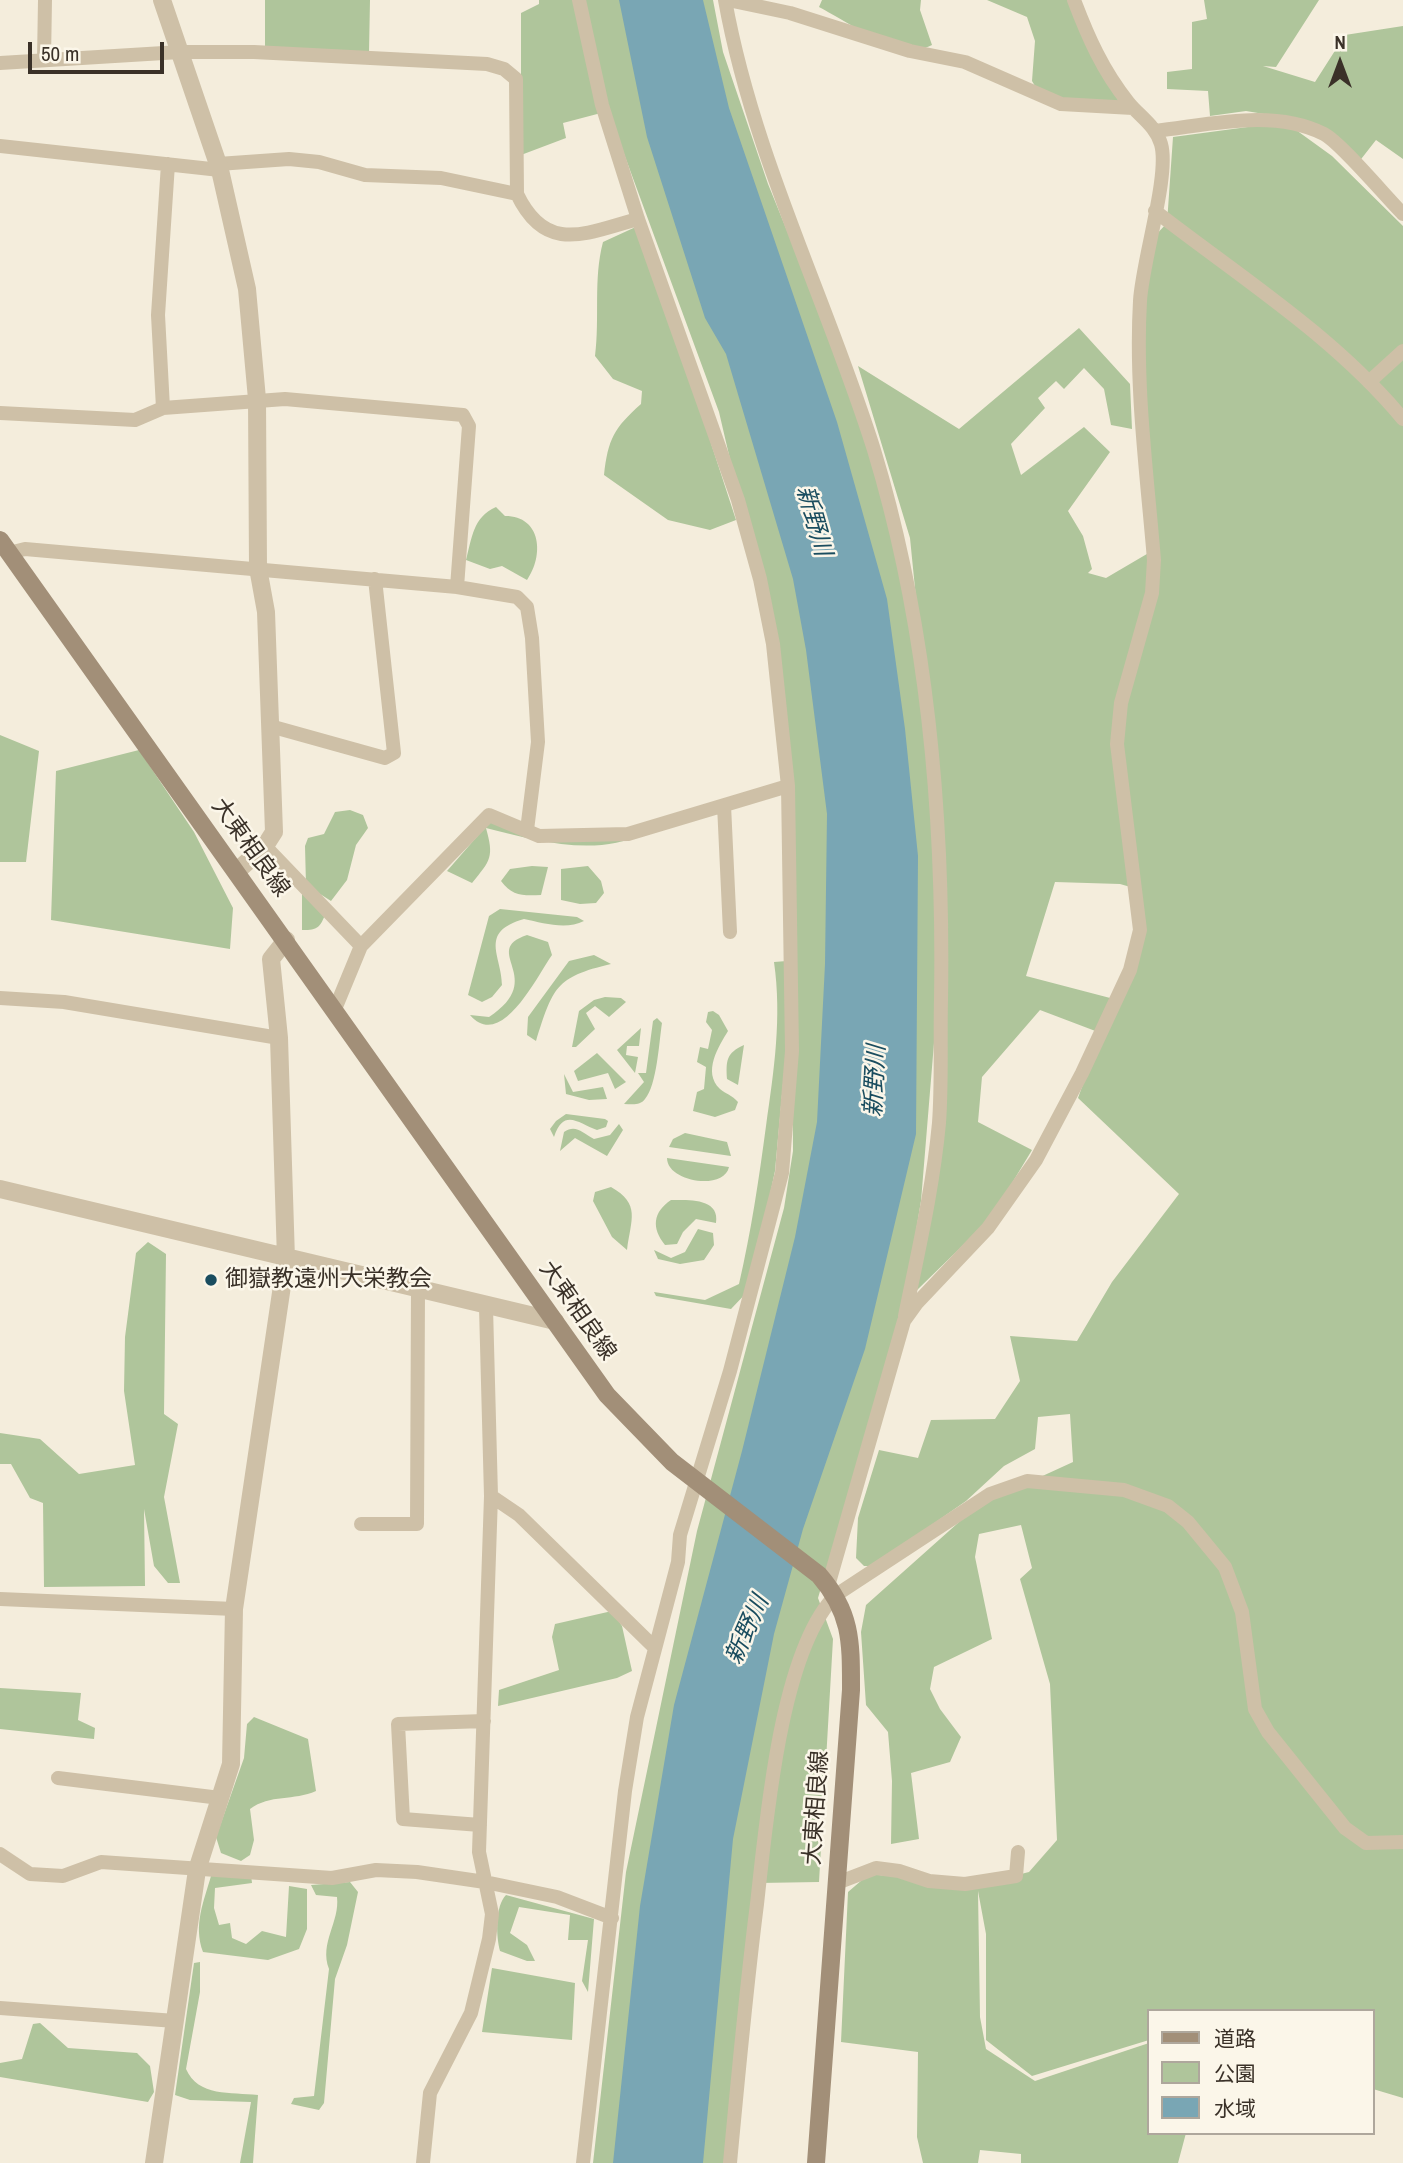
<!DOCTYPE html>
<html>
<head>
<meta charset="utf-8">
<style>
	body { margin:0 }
	#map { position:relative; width:1403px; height:2163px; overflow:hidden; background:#f4eddc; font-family:"Archivo Narrow","Noto Sans JP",sans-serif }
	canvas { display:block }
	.legend { position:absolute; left:1147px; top:2009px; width:228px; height:126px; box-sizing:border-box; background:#fbf6e9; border:2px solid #aea79c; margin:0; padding:9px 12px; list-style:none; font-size:21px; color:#3a3128 }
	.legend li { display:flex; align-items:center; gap:14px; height:35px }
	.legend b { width:35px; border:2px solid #aea79c }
	.north { position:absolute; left:1305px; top:28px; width:70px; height:70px; -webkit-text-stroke:5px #fbf6e9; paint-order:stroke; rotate:0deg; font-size:19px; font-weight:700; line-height:28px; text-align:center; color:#3a3128 }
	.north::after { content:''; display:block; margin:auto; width:24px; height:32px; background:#3a3128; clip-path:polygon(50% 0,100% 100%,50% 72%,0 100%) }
	.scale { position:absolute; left:28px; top:42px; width:136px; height:32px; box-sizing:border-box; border:4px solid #3a3128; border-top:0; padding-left:9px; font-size:21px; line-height:24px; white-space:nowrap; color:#3a3128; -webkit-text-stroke:5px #fbf6e9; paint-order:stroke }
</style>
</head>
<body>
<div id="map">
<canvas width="1403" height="2163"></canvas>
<ul class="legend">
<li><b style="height:9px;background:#a28f78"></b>道路</li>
<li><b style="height:19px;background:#afc59b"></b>公園</li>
<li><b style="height:19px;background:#79a6b4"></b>水域</li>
</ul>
<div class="north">N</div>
<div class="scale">50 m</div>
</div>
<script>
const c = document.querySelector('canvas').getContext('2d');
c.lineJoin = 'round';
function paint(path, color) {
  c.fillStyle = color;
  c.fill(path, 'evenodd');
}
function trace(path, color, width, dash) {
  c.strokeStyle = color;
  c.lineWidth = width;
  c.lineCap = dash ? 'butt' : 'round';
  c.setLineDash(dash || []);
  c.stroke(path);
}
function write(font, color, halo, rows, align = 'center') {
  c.font = font + ' "Archivo Narrow","Noto Sans JP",sans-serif';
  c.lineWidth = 5;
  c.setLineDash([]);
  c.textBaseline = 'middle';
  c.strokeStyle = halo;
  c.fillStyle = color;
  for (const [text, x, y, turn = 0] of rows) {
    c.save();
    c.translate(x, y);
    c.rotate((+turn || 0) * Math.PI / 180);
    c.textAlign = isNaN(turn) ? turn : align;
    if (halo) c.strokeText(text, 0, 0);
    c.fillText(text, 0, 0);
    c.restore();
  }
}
paint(new Path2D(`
	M 265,0 L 370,0 L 369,52 L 265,52 Z
	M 539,0 L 575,0 L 601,113 L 563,123 L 566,138 L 521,155 L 521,13 L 539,4 Z
	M 578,0 L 713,0 L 723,52 L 768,184 L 863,417 L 920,649 L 929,729 L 910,538 L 858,366 L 959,429 L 1079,328 L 1130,384 L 1132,429 L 1111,425 L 1104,389 L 1084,368 L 1064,389 L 1056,381 L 1038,398 L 1045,408 L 1011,444 L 1021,475 L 1084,427 L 1110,452 L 1068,511 L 1083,536 L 1092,569 L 1088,573 L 1106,578 L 1152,551 L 1142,362 L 1144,281 L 1153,238 L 1167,223 L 1173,137 L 1285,122 L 1332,156 L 1403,226 L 1403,2098 L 1373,2089 L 1373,2011 L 1149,2011 L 1149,2040 L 1032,2076 L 986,2040 L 986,1934 L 978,1891 L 980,2017 L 986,2049 L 1035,2081 L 1149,2043 L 1149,2133 L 1186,2133 L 1178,2163 L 1021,2163 L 1021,2154 L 980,2150 L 978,2163 L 923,2163 L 917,2137 L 918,2052 L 841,2042 L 848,1892 L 869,1874 L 977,1885 L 1029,1872 L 1057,1840 L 1050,1684 L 1020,1579 L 1032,1568 L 1021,1525 L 979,1534 L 975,1557 L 992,1639 L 934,1667 L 930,1689 L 940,1709 L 961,1737 L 950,1762 L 911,1773 L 919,1839 L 891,1844 L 892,1781 L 888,1732 L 866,1705 L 861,1632 L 866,1605 L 977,1506 L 1073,1462 L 1070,1414 L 1038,1417 L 1035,1449 L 1004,1466 L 966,1501 L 873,1566 L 864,1566 L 856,1558 L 858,1518 L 879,1450 L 918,1458 L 931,1420 L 995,1419 L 1020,1381 L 1010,1336 L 1077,1341 L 1112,1282 L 1179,1194 L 1078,1098 L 1110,1009 L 1098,1032 L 1040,1010 L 982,1077 L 978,1122 L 1032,1150 L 991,1218 L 915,1292 L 937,1133 L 940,970 L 921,1201 L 902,1315 L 818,1598 L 833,1639 L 819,1882 L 759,1883 L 728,2163 L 593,2163 L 626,1872 L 697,1531 L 784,1208 L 793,1151 L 792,967 L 773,644 L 719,412 L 595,75 ZM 1055,882 L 1120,884 L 1134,888 L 1140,930 L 1114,999 L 1026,976 Z
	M 822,0 L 921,0 L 920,10 L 932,45 C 902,61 848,22 819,7 Z
	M 987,0 L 1070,0 L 1120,104 L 1057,100 L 1038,91 L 1032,81 L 1035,41 L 1027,17 Z
	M 1204,0 L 1319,0 L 1276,67 L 1263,66 L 1315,82 L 1345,35 L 1403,26 L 1403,159 L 1376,140 L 1358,163 L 1300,120 L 1246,111 L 1210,116 L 1208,91 L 1167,89 L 1167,72 L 1192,69 L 1192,22 L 1207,19 Z
	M 640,225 L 736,520 L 710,530 L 668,520 L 604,475 C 608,439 614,428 641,404 L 642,391 L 613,379 L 595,356 C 600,317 593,280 603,242 Z
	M 496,507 L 505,516 C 542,516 544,556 527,580 L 502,566 L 490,569 L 466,560 C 472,538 473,517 496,507 Z
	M 0,735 L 39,751 L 26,862 L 0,862 Z
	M 139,750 L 194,832 L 233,908 L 230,949 L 51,920 L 56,771 Z
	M 350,810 L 363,815 L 368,828 L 356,845 L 347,880 L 331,901 L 306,885 L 305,846 L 308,838 L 324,834 L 335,812 Z
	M 494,817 L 539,836 L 644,833 C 596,858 535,840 486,828 C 494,857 491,860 472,883 L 447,871 Z
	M 532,866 L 548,867 L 541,895 C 523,896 512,896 501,881 L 510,869 Z
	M 588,866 L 601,881 L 604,893 L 596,903 L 580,904 L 561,900 L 561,869 Z
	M 302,891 L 326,912 C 321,926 318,931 302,930 Z
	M 500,909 L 577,917 L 584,921 C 566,930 543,923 524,919 C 478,932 502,956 502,985 L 492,997 L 482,1002 L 468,995 L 489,916 Z
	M 527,935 L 548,942 L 552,955 C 536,978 501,1051 470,1015 L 489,1017 C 549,978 479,951 527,935 Z
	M 594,955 L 611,964 C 555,977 553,988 536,1041 L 527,1035 L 528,1017 L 569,961 Z
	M 787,961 L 790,1007 L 775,1171 L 750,1289 L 731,1309 L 656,1296 L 654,1292 L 705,1300 L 739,1284 C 751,1232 759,1179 766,1126 C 774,1070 782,1018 774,962 Z
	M 605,997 L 621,998 L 626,1002 L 609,1017 L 595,1006 L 586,1013 L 595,1029 L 576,1047 L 572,1047 L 579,1011 L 594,1000 Z
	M 713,1011 L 719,1015 L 728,1031 C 719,1046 702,1072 720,1089 C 726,1094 732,1095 738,1102 L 735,1110 L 715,1117 L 693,1111 L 697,1092 L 704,1089 L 706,1067 L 697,1062 L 700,1047 L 708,1049 L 712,1030 L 706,1022 L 708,1012 Z
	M 657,1018 L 662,1023 C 659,1042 657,1085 645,1099 C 640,1106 632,1104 624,1104 L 644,1082 L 638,1073 L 646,1073 L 653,1021 Z
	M 641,1028 L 639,1046 L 627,1046 L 626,1055 L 638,1057 L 635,1073 L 617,1050 Z
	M 744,1045 L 738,1085 L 727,1079 C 726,1061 726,1053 744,1045 Z
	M 597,1053 L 626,1082 L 615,1089 L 608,1073 L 578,1081 L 574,1071 Z
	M 564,1074 L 573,1092 L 603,1087 L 607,1099 L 589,1100 L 566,1094 Z
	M 566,1114 L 605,1119 L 608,1121 L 606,1127 L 597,1130 C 579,1124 564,1107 554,1137 L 550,1129 L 556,1121 Z
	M 619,1124 L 623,1130 L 607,1156 L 575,1138 L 560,1151 L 564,1132 C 576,1124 582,1133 594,1139 L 610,1135 Z
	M 685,1133 L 727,1142 L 731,1156 L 669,1147 L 673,1139 Z
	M 667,1158 L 729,1167 C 724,1191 667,1182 667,1158 Z
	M 611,1187 C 641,1204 631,1219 627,1250 L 612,1237 L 593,1201 L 595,1192 Z
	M 671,1200 C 689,1200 720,1198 716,1223 L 696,1219 L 683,1232 L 677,1244 L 665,1245 C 651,1228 653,1212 671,1200 Z
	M 698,1229 L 713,1233 L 714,1245 L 704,1260 L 680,1264 L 658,1259 L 654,1250 L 671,1258 L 685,1252 Z
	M 148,1242 L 166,1254 L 164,1414 L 178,1424 L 164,1497 L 180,1583 L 168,1583 L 154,1566 L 144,1509 L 145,1586 L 44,1587 L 43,1503 L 30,1498 L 11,1464 L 0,1464 L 0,1433 L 40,1439 L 79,1474 L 135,1465 L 124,1391 L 125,1337 L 136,1253 Z
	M 612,1611 L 622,1626 L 632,1671 L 617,1678 L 498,1706 L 499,1690 L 559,1670 L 552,1637 L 555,1624 Z
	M 0,1688 L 81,1693 L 78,1720 L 95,1728 L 94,1739 L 0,1729 Z
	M 254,1717 L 308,1739 L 316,1791 C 294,1801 270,1794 250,1809 L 254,1840 L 250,1855 L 241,1861 L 221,1853 L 216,1837 L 244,1758 L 247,1724 Z
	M 251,1875 L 252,1883 L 215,1888 L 214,1908 L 219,1925 L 230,1923 L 232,1938 L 246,1944 L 262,1931 L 286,1937 L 289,1886 L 307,1889 L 307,1929 L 299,1949 L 268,1960 L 203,1952 C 193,1925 204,1901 211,1876 Z
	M 350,1882 L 358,1892 L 347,1945 L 335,1979 L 324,2103 L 319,2110 L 291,2104 L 294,2098 L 314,2096 L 329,1969 C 319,1943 340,1922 337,1897 L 316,1895 L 311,1885 Z
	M 506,1895 L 594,1919 L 588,1992 L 582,1981 L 588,1940 L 568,1940 L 570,1915 L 519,1907 L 510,1933 L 527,1945 L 535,1961 L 527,1961 L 500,1951 C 496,1936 495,1906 506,1895 Z
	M 200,1962 L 200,1992 L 186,2069 C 198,2097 231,2092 258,2095 L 253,2163 L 240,2163 L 251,2102 L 190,2100 L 175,2095 L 194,1963 Z
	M 492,1968 L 575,1983 L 572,2040 L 482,2032 Z
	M 40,2023 L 68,2048 L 137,2053 L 150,2066 L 154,2092 L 148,2102 L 0,2077 L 0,2063 L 22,2059 L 33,2024 Z`), '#afc59b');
paint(new Path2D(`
	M 619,0 L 703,0 L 729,108 L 837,422 L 887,599 L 905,729 L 918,856 L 916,1134 L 865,1349 L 803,1529 L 774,1634 L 733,1839 L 703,2163 L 613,2163 L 640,1906 L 674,1705 L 742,1451 L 795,1237 L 817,1122 L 825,964 L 827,814 L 806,650 L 793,579 L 726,354 L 705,318 L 647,137 Z`), '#79a6b4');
trace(new Path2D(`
	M 579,0 L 602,105 L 638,219 L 738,500 L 760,579 L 773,644 L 788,786 L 792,1051 L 782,1173 L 730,1371 L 680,1535 L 678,1562 L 637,1717 L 625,1791 L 583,2163
	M 725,0 C 753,156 827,300 874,450 C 928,628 944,815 941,1000 C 940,1041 942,1082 939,1123 C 933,1188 918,1252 905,1316
	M 728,0 L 790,13 L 910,51 L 965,62 L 1061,104 L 1133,108
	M 44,60 L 45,0
	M 0,63 L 180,52 L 254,52 L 487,64 L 504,69 L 516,79 L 517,194 C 546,255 586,233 638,219
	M 1155,131 C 1209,125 1273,108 1324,134 C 1341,143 1386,197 1403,214
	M 0,146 L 220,170
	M 218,164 L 289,159 L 319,162 L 365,175 L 441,178 L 517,194
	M 1155,211 C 1240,277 1334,336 1403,419
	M 1369,382 L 1403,351
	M 163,408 L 158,315 L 168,164
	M 0,413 L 135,420 L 163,408 L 285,399 L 463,415 L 469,426 L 457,587
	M 9,553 L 25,549 L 457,587 L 517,597 L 527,607 L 532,638 L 538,742 L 527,830
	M 270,726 L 385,758 L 394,753 L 375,579
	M 724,805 L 730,932
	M 265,846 L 361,946
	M 0,998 L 64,1002 L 279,1038
	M 335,1009 L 361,946 L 489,815 L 539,836 L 628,834 L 788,786
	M 491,1496 L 519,1515 L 654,1647
	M 361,1524 L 417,1524 L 418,1290
	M 828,1586 L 904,1321 L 917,1303 L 988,1228 L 1036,1160 L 1082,1073 L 1130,970 L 1140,930 L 1117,744 L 1121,703 L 1152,593 L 1154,560 C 1147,474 1135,387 1140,301 C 1142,262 1170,175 1161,144 C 1156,126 1139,116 1128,102 C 1103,71 1088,37 1074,0
	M 0,1599 L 234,1609
	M 58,1778 L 220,1798
	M 480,1825 L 403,1819 L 398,1724 L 484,1721
	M 0,1854 L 30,1874 L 63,1876 L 101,1862 L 332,1878 L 376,1870 L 417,1872 L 485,1882 L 557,1897 L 612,1918
	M 837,1883 L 876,1868 L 899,1871 L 929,1881 L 965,1884 L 1016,1876 L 1018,1852
	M 0,2008 L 175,2021
	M 423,2163 L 430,2093 L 471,2013 L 489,1939 L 492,1914 L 479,1852 L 491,1496 L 486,1307
	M 730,2163 C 738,2077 746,1990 757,1904 C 766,1825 780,1650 836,1595 L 990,1494 L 1027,1481 L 1124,1490 L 1168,1506 L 1188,1522 L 1225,1567 L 1242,1612 L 1255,1709 L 1268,1732 L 1345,1828 L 1366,1843 L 1403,1842`), '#cec0a7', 14);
trace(new Path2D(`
	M 162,0 L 220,170 L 247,289 L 257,399 L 258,568 L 266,612 L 274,832 L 265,846 L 237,871
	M 0,1189 L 555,1321
	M 154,2163 L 197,1870 L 231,1764 L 234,1609 L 286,1259 L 279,1038 L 271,959 L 286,940`), '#cec0a7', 18);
trace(new Path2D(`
	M 0,540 L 607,1395 L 672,1462 L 819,1575 C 852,1613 851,1643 851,1690 L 816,2163`), '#a28f78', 18);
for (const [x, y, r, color] of [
	[211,1280,7,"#1a4d5f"]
]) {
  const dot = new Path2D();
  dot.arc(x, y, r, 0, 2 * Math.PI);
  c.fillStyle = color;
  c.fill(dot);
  trace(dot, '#fbf6e9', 2.5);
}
write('23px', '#3a3128', '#fbf6e9', [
	["大東相良線",250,848,54],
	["大東相良線",577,1311,55],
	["大東相良線",817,1808,-86]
]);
write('23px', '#3a3128', '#fbf6e9', [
	["御嶽教遠州大栄教会",225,1280]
], 'left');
write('italic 24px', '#1a4d5f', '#fbf6e9', [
	["新野川",813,521,74],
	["新野川",876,1081,-87],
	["新野川",748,1630,-66]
]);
</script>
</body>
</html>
